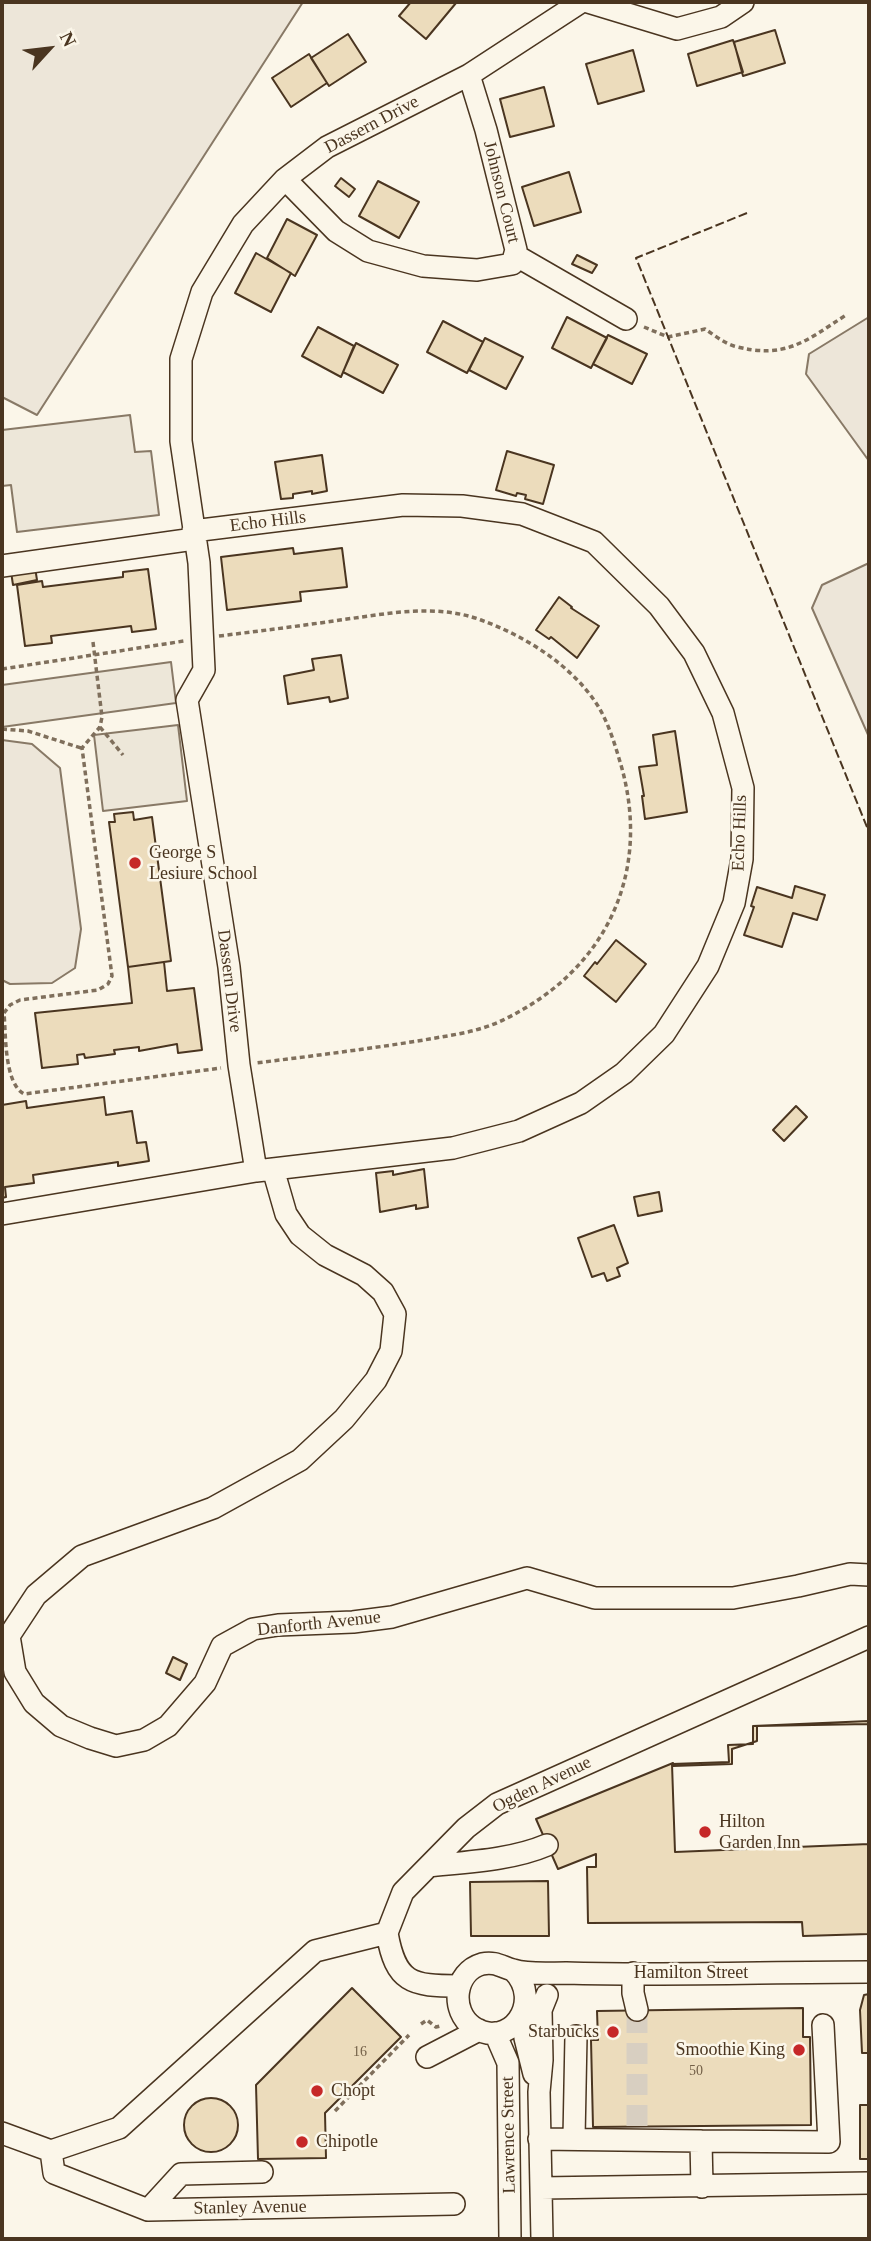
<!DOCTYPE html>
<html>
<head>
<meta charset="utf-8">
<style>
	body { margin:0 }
	#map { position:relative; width:871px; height:2241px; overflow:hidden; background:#fbf6e9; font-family:Georgia,serif }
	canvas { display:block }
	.frame { position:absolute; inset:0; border:4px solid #4a3520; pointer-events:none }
	.north { position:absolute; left:14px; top:14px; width:70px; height:70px; -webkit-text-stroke:5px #fbf6e9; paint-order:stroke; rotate:63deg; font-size:19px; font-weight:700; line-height:28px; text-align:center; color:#4a3520 }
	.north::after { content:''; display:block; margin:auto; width:24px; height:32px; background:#4a3520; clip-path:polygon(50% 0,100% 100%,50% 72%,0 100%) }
</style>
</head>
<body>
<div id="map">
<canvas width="871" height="2241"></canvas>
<div class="frame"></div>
<div class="north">N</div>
</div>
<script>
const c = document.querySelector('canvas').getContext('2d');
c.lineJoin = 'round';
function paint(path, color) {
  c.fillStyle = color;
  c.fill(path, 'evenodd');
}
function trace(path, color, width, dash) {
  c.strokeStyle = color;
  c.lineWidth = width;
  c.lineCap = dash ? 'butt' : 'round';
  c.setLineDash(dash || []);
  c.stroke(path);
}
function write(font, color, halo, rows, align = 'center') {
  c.font = font + ' Georgia,serif';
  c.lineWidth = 5;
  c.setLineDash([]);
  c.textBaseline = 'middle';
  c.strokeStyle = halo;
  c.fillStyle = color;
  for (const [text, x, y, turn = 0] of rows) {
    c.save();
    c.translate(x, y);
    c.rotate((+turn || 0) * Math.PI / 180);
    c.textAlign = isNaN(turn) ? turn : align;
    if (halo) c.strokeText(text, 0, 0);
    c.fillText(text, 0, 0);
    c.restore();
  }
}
const green = new Path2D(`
	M 2,2 L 303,2 L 37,415 L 2,397 Z
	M 869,317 L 869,461 L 806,374 L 809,354 Z
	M 869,563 L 869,737 L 812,608 L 822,585 Z
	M 2,740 L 32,744 L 60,768 L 81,929 L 75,968 L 52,983 L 10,984 L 2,980 Z`);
paint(green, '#ede6d9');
trace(green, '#887966', 2);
const parking = new Path2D(`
	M 130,415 L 135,452 L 151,451 L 159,515 L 17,532 L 11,485 L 2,486 L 2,430 Z
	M 171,662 L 176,703 L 2,727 L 2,685 Z
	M 178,725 L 187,801 L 103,811 L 94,735 Z`);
paint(parking, '#ede7d9');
trace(parking, '#887966', 2);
const building = new Path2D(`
	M 411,2 L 455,2 L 456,3 L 426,39 L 399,16 Z
	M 775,30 L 785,63 L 743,76 L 734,42 Z
	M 348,34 L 366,62 L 329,86 L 311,58 Z
	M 733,40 L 743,72 L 697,86 L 688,54 Z
	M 633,50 L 644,91 L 598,104 L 586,64 Z
	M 309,54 L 327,83 L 291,107 L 272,78 Z
	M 544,87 L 554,126 L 510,137 L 500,99 Z
	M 569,172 L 581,212 L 534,226 L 522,187 Z
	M 341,178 L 355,189 L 349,197 L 335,186 Z
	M 378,181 L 419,202 L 399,238 L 359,216 Z
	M 287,219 L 317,235 L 295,276 L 267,258 Z
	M 256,253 L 291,273 L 271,312 L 235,293 Z
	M 577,255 L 597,265 L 592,273 L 572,264 Z
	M 567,317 L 607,338 L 591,368 L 552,348 Z
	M 443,321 L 483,342 L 467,373 L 427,352 Z
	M 318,327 L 354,346 L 341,377 L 302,356 Z
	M 608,335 L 647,354 L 632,384 L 593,364 Z
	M 485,338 L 523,357 L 506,389 L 469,370 Z
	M 356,343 L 398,365 L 383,393 L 343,372 Z
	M 507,451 L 554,465 L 543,504 L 525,499 L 526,495 L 517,493 L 516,496 L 496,490 Z
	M 322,455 L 327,491 L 312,494 L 312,491 L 293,494 L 293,498 L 281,499 L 275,462 Z
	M 293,548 L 294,554 L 342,548 L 347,587 L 300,592 L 301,601 L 227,610 L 221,557 Z
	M 34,561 L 37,580 L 13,585 L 10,565 Z
	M 148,569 L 156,629 L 132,632 L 131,626 L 51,636 L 52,643 L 25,646 L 17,585 L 42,581 L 43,587 L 123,577 L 123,572 Z
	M 559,597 L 572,607 L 571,608 L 599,626 L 577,658 L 551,637 L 549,639 L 536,630 Z
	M 341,655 L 348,698 L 330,702 L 329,697 L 288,704 L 284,676 L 314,670 L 312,659 Z
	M 675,731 L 687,812 L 645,819 L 642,796 L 644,796 L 639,767 L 657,765 L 653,735 Z
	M 133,812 L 134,820 L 152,817 L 171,961 L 128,967 L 109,822 L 115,822 L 114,814 Z
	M 795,886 L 825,895 L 817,920 L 793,913 L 782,947 L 744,935 L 754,907 L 751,906 L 757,887 L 792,898 Z
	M 616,940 L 646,964 L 616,1002 L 584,976 L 595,962 L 597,964 Z
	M 164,962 L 167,991 L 194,988 L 202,1050 L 178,1053 L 177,1044 L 139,1051 L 139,1047 L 114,1050 L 115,1054 L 85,1058 L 84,1054 L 77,1055 L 78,1064 L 42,1068 L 35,1013 L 132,1003 L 128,967 Z
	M 104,1097 L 106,1115 L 132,1111 L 137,1143 L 146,1142 L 149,1161 L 118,1166 L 118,1162 L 33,1175 L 34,1183 L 5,1187 L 6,1197 L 2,1198 L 2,1105 L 26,1101 L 27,1108 Z
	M 796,1106 L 807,1117 L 784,1141 L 773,1130 Z
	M 424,1169 L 428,1207 L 416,1209 L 416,1205 L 380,1212 L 376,1173 L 393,1171 L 393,1175 Z
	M 659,1192 L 662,1211 L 638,1216 L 634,1197 Z
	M 614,1225 L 628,1263 L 617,1268 L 620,1276 L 607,1281 L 604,1273 L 592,1277 L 578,1238 Z
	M 173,1657 L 187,1664 L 180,1680 L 166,1673 Z
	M 869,1721 L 869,1844 L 675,1852 L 672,1764 L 729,1762 L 728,1745 L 753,1744 L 753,1726 Z
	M 869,1724 L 869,1934 L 803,1936 L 802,1922 L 588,1923 L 587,1867 L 596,1867 L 596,1854 L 558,1869 L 536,1819 L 673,1763 L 673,1766 L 732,1764 L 732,1749 L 757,1741 L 757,1726 Z
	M 548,1881 L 549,1936 L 471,1936 L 470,1882 Z
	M 352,1988 L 401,2037 L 325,2113 L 326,2158 L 258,2159 L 256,2085 Z
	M 869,1994 L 869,2053 L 862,2053 L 860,2010 L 864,1995 Z
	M 803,2008 L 803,2037 L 810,2037 L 811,2125 L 593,2127 L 591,2040 L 598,2040 L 597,2011 Z
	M184 2125a27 27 0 1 1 54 0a27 27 0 1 1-54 0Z
	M 860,2105 L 869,2105 L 869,2159 L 860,2159 Z`);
paint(building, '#ecdcbc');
trace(building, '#4a3520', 2);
trace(new Path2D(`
	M 637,2126 L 637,2010`), '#d8cfc1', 21, [21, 10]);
const minor = new Path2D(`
	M 588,2 L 677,29 L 721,17 L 743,2
	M 285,179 L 336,231 L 368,251 L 423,266 L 477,270 L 512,264 L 516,250 L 486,130 L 469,75
	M 515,255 L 626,319
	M 2,566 L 194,539
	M 273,1169 L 286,1214 L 300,1235 L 325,1255 L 364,1275 L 383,1292 L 395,1314 L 391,1351 L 376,1380 L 344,1419 L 300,1460 L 213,1508 L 82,1556 L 36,1595 L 9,1636 L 15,1672 L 34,1703 L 61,1726 L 90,1738 L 116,1746 L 144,1740 L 168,1726 L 205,1683 L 222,1646 L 253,1629 L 278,1625 L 353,1622 L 392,1617 L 527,1578 L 595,1598 L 733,1598 L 798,1586 L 850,1574 L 869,1575
	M 256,1171 L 239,1065 L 229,967 L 187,700 L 204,670 L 199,563 L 181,441 L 181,359 L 202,292 L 243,224 L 285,179 L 327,147 L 469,75 L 581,2
	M 2,1214 L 256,1171 L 453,1148 L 519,1131 L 581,1103 L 624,1073 L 664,1034 L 708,966 L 734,903 L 742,859 L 743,788 L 723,713 L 694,653 L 659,606 L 594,542 L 522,514 L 462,506 L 403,505 L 193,531
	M 429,1866 C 467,1862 512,1860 547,1845
	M 387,1933 L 315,1951 L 119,2128 L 51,2151 L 54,2173 L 148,2210 L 454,2204
	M 387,1933 L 403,1892 L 466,1828 L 497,1804 L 869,1637
	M 387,1933 C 396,1983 411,1986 459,1986
	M 513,1970 C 545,2002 509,2051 473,2027 C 450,2011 454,1972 482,1964 C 495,1961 502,1967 513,1970 C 528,1975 550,1973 566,1973 C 667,1976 768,1972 869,1972
	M 633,1973 L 633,1993 L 637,2010
	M 525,2010 L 525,2038 L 534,2074
	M 495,2033 L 508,2063 L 510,2239
	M 427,2057 L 479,2030
	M 2,2133 L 51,2151
	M 574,2138 L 576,2036
	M 539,2139 L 701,2141 L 702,2187
	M 701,2141 L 829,2142 L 823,2025
	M 541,2188 L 869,2183
	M 148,2210 L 181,2174 L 262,2172
	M 542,2239 L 539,2092 L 542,2060 L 541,2010 L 547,1995`);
trace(minor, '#4a3520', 24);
trace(new Path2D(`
	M 644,327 L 668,337 L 705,329 C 714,335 724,343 734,346 C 785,360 806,341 846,315
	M 219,636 C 260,631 300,626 340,620 C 386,614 435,603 481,620 C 525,636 572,665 598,706 C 609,724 615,745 621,765 C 652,873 606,970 505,1019 C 480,1032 451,1035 424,1040 C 368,1049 312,1056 256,1063
	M 93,642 L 102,717 L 100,727 L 82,748 L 112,976 L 108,984 L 98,990 L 20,1000 L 10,1005 L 4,1013 C 6,1035 4,1083 24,1094 L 221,1068
	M 2,669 L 184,641
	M 100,727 L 123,755
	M 2,729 L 28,731 L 81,748
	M 421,2024 L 427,2020 L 436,2027 L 440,2026
	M 335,2111 L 409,2035`), '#7f6f5c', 3.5, [5, 3.5]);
trace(minor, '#fbf6e9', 21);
trace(new Path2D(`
	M 747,213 L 636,258 L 869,832`), '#4a3520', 2, [9, 3.5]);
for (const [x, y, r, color] of [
	[135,863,7,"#c62828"],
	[705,1832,7,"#c62828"],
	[613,2032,7,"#c62828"],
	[799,2050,7,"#c62828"],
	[317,2091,7,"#c62828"],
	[302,2142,7,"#c62828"]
]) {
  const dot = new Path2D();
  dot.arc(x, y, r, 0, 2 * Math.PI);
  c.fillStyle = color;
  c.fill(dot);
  trace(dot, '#fbf6e9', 2.5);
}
write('14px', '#725f47', null, [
	["16",360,2052],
	["50",696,2071]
]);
write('18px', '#4a3520', '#fbf6e9', [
	["Dassern Drive",372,125,-28],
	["Johnson Court",501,192,76],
	["Echo Hills",268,522,-7],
	["Echo Hills",740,833,-88],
	["Dassern Drive",229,981,83],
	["Danforth Avenue",319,1624,-6],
	["Ogden Avenue",542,1785,-26],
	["Hamilton Street",691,1973],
	["Lawrence Street",509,2135,-91],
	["Stanley Avenue",250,2208,-1]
]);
write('18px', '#4a3520', '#fbf6e9', [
	["George S",149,853],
	["Lesiure School",149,874],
	["Hilton",719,1822],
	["Garden Inn",719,1843],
	["Starbucks",599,2032,"right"],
	["Smoothie King",785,2050,"right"],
	["Chopt",331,2091],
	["Chipotle",316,2142]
], 'left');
</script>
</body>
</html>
